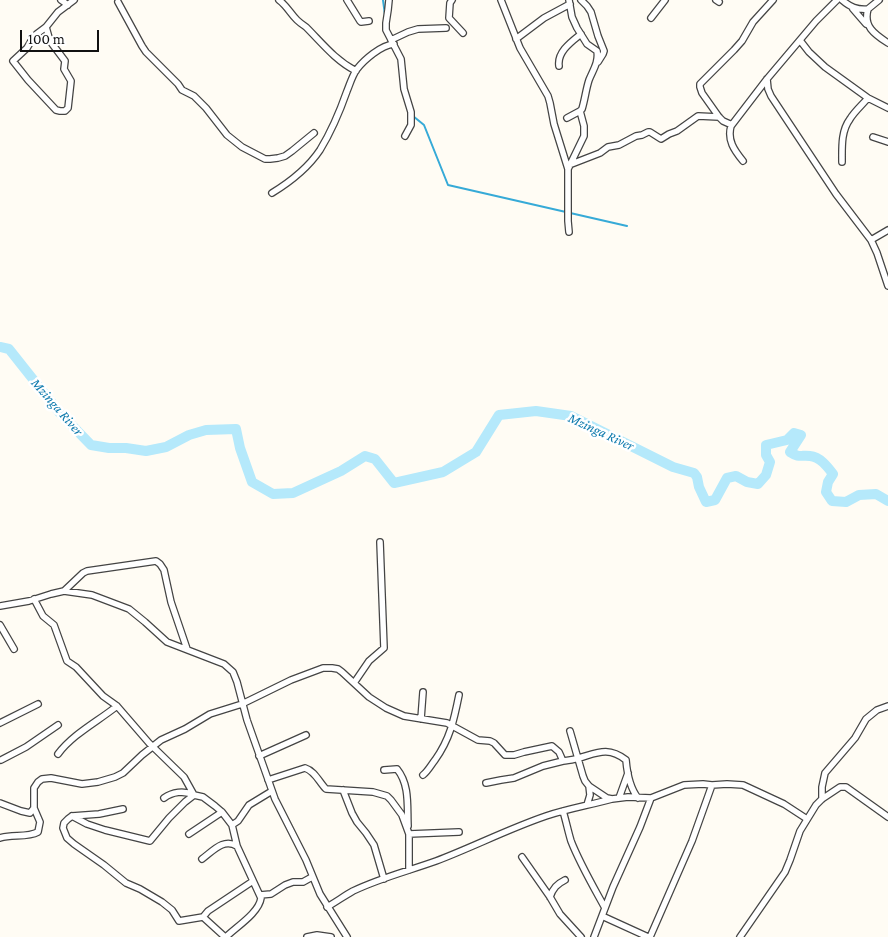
<!DOCTYPE html>
<html>
<head>
<meta charset="utf-8">
<style>
	body { margin:0 }
	#map { position:relative; width:888px; height:937px; overflow:hidden; background:#fffcf4; font-family:"Crimson Pro",serif }
	canvas { display:block }
	.scale { position:absolute; left:20px; top:30px; width:79px; height:22px; box-sizing:border-box; border:2px solid #111; border-top:0; padding-left:6px; font-size:15px; line-height:18px; white-space:nowrap; color:#111; -webkit-text-stroke:4px #fff; paint-order:stroke }
</style>
</head>
<body>
<div id="map">
<canvas width="888" height="937"></canvas>
<div class="scale">100 m</div>
</div>
<script>
const c = document.querySelector('canvas').getContext('2d');
c.lineJoin = 'round';
function trace(path, color, width, dash) {
  c.strokeStyle = color;
  c.lineWidth = width;
  c.lineCap = dash ? 'butt' : 'round';
  c.setLineDash(dash || []);
  c.stroke(path);
}
function write(font, color, halo, rows, align = 'center') {
  c.font = font + ' "Crimson Pro",serif';
  c.lineWidth = 5;
  c.setLineDash([]);
  c.textBaseline = 'middle';
  c.strokeStyle = halo;
  c.fillStyle = color;
  for (const [text, x, y, turn = 0] of rows) {
    c.save();
    c.translate(x, y);
    c.rotate((+turn || 0) * Math.PI / 180);
    c.textAlign = isNaN(turn) ? turn : align;
    if (halo) c.strokeText(text, 0, 0);
    c.fillText(text, 0, 0);
    c.restore();
  }
}
trace(new Path2D(`
	M 383,0 L 385,15
	M 413,116 L 424,125 L 448,185 L 627,226`), '#36aad7', 2);
trace(new Path2D(`
	M 0,347 L 9,349 L 59,412 L 91,445 L 109,448 L 126,448 L 146,451 L 166,447 L 189,435 L 206,430 L 236,429 L 240,448 L 252,482 L 273,494 L 293,493 L 341,471 L 365,456 L 375,459 L 394,483 L 443,472 L 476,452 L 499,415 L 536,411 L 571,416 L 673,467 L 694,473 L 697,477 L 699,487 L 706,502 L 715,500 L 727,478 L 736,476 L 747,482 L 758,484 L 766,475 L 770,462 L 766,455 L 766,445 L 787,440 L 794,433 L 801,435 L 790,452 C 799,458 801,455 810,456 C 820,457 827,466 833,474 L 828,482 L 826,492 L 832,501 L 846,502 L 859,495 L 876,494 L 888,501`), '#b5e9fb', 10);
const minor = new Path2D(`
	M 61,0 L 68,5
	M 279,0 C 287,6 290,13 297,20 C 300,23 303,25 306,27 C 322,43 335,60 356,71
	M 347,0 L 360,21 L 361,22 L 369,21
	M 389,0 L 388,10 L 386,23 L 386,30 L 401,59 L 404,89 L 411,112 L 411,125 L 405,136
	M 452,0 L 450,3 L 449,18 L 463,33
	M 501,0 L 520,48 L 548,96 L 550,103 L 554,124 L 568,169
	M 581,0 L 587,6 L 591,12 L 598,36 L 604,51 L 603,54 L 598,62
	M 716,0 L 719,2
	M 842,0 C 850,7 857,10 868,9
	M 879,0 L 868,9 C 863,26 874,34 888,43
	M 118,2 L 142,46 L 146,52 L 178,84 L 182,90 L 194,96 L 206,108 L 227,135 L 242,147 L 265,159 L 270,159 L 278,158 L 285,156 L 292,151 L 314,133
	M 853,9 L 866,24
	M 651,18 L 665,0
	M 46,27 L 50,41 L 65,61 L 64,69 L 71,81 L 68,108 L 65,111 L 60,111 L 56,110 L 28,80 L 13,61 L 27,48 L 34,36 L 46,27 L 58,12 L 74,0
	M 516,39 L 544,18 L 570,4
	M 391,40 L 408,32 L 418,29 L 446,28
	M 800,40 L 802,43 L 809,52 L 825,67 L 868,98 L 888,108
	M 559,66 C 557,52 571,42 581,34
	M 767,79 L 768,89 L 771,96 L 836,194 L 871,240 L 877,253 L 888,286
	M 567,118 L 580,111 L 582,109 C 585,99 586,89 589,80 C 593,70 599,62 597,51 L 587,44 L 577,28 L 572,17 L 569,0
	M 732,125 L 723,121 L 719,117 L 702,93 L 700,87 L 700,84 L 734,50 L 742,41 L 753,22 L 773,0
	M 873,137 L 888,142
	M 743,161 C 734,150 727,140 731,126 L 767,79 L 816,21 L 837,0
	M 842,162 C 842,147 841,131 850,119 C 854,112 862,105 868,98
	M 569,165 L 600,153 L 608,147 L 619,145 L 636,136 L 642,135 L 648,132 L 650,132 L 661,139 L 669,134 L 677,131 L 698,116 L 719,117
	M 272,193 C 290,182 308,168 320,150 C 331,132 340,111 347,91 C 350,84 352,76 357,69 C 364,60 381,45 394,44
	M 569,232 L 568,221 L 568,169 L 584,136 L 584,126 L 580,111
	M 871,240 L 888,230
	M 64,591 L 83,573 L 87,571 L 156,561 L 160,564 L 164,570 L 171,602 L 187,649
	M 34,599 L 43,616 L 54,625 L 67,661 L 76,667 L 103,696 L 117,706 L 149,743 L 184,777 L 194,795 L 203,797 L 215,806 L 222,812 L 232,825 L 237,846 L 261,898 C 259,913 236,927 226,937
	M 0,606 L 29,601 L 51,594 L 64,591 L 92,595 L 129,609 L 145,622 L 167,642 L 224,664 L 233,672 L 237,682 L 247,720 L 275,799 L 306,860 L 320,894 L 347,937
	M 0,625 L 14,649
	M 354,683 L 369,661 L 384,648 L 380,542
	M 421,719 L 423,692
	M 0,723 L 38,704
	M 570,731 L 583,776 L 585,781 L 589,786 L 607,798 L 612,799 L 628,797 L 651,798
	M 58,754 C 73,734 97,722 117,706
	M 259,756 L 306,735
	M 1,760 L 26,747 L 58,725
	M 384,770 L 397,769 C 410,785 407,806 408,826
	M 423,775 C 428,771 431,765 435,760 C 450,739 454,720 459,695
	M 268,780 L 305,768 C 315,771 319,782 326,789 L 373,792 L 387,796 L 391,800 L 402,815 L 409,834 L 409,870
	M 486,783 L 501,780 L 514,778 L 543,766 L 563,761
	M 343,790 L 352,813 L 357,822 L 366,833 L 374,845 L 384,879
	M 619,798 L 628,773
	M 822,799 L 822,787 L 825,773 L 855,738 L 866,719 L 877,710 L 888,706
	M 0,803 L 21,811 L 30,813 L 34,808 L 34,788 L 38,782 L 42,779 L 51,778 L 82,784 L 98,782 L 115,777 L 123,773 L 142,755 L 161,740 L 185,729 L 210,714 L 242,704 L 291,680 L 323,668 L 332,668 L 338,669 L 342,672 L 369,697 L 386,708 L 404,716 L 447,723 L 478,740 L 490,741 L 494,743 L 505,755 L 514,755 L 524,752 L 552,746 L 559,752 L 563,761 C 568,760 574,760 579,758 C 597,753 608,746 626,760 C 627,772 630,788 638,798
	M 587,805 L 590,795 L 589,786
	M 123,809 L 99,814 L 72,816 L 68,819 L 64,823 L 63,828 L 67,838 L 74,844 L 104,865 L 126,883 L 140,889 L 162,902 L 172,910 L 179,921 L 203,917 L 208,911 L 253,881
	M 563,811 C 566,821 568,831 571,841 C 580,864 593,886 605,908
	M 72,816 L 87,824 L 105,830 L 150,841 L 169,818 L 185,802 L 194,795 C 184,790 172,792 164,798
	M 232,825 L 238,821 L 249,805 L 272,791
	M 189,834 L 222,812
	M 409,834 L 459,832
	M 0,838 C 12,834 27,838 38,832 L 40,822 L 34,808
	M 522,857 L 550,897 L 560,914 L 581,937
	M 202,859 C 213,851 223,838 237,846
	M 260,895 L 271,894 L 285,885 L 293,882 L 303,882 L 312,877
	M 550,897 C 553,888 557,884 565,880
	M 327,907 C 336,902 344,896 353,891 C 380,878 408,871 436,861 C 473,847 508,829 546,816 C 567,809 590,805 612,799
	M 602,916 L 648,937
	M 203,917 L 225,937
	M 307,937 L 317,935 L 331,937
	M 594,937 L 613,887 L 640,827 L 651,798 L 684,785 L 703,784 L 712,785 L 727,784 L 743,785 L 784,804 L 807,819
	M 650,937 L 692,841 L 712,785
	M 740,937 L 785,872 L 790,860 L 800,831 L 816,805 L 822,799 L 840,787 L 846,787 L 888,817`);
trace(minor, '#444', 8);
trace(minor, '#fff', 5.5);
write('italic 14px', '#0f7bae', '#fff', [
	["Mzinga River",57,407,49],
	["Mzinga River",601,432,25]
]);
</script>
</body>
</html>
